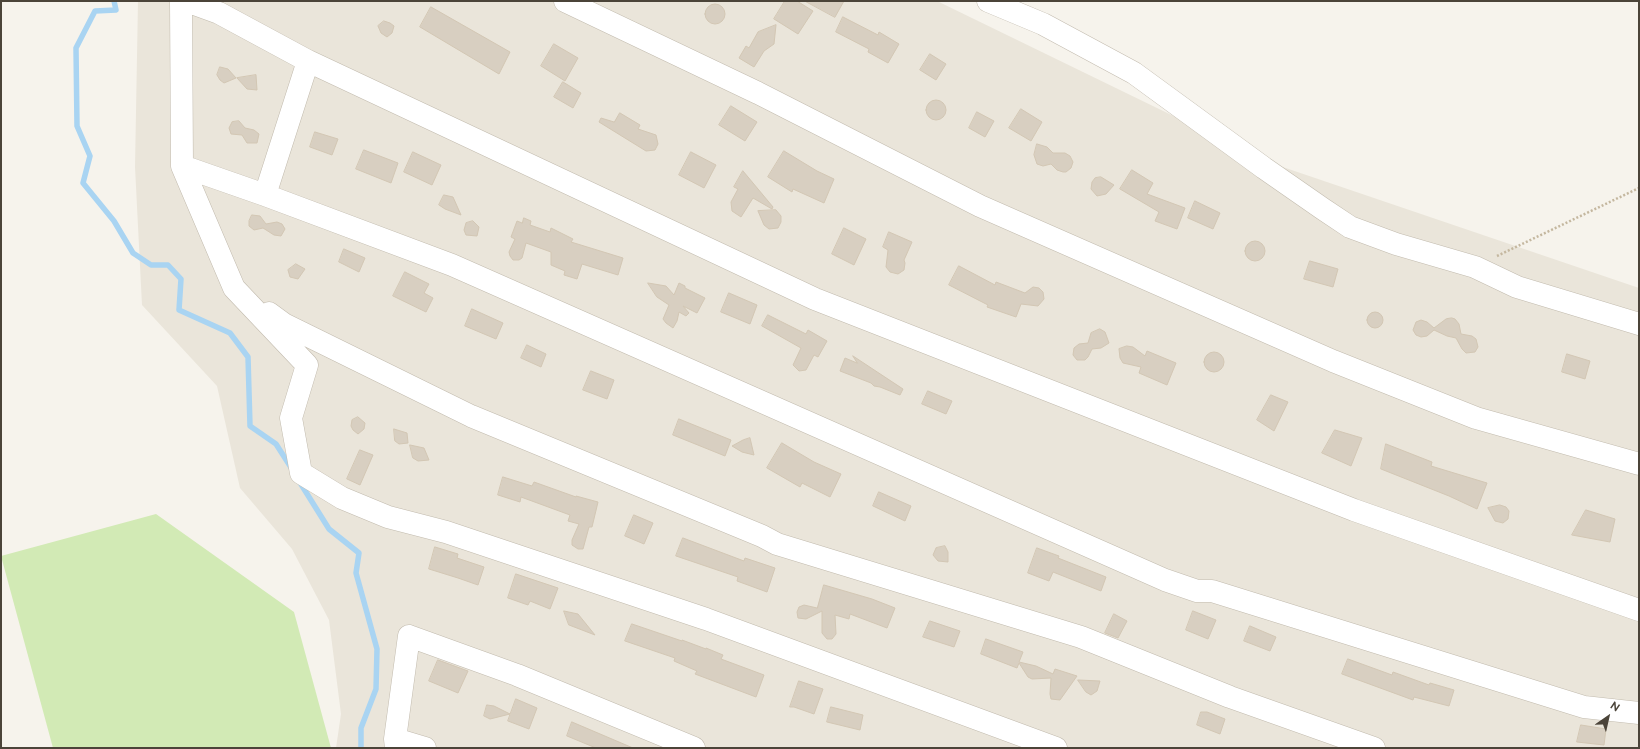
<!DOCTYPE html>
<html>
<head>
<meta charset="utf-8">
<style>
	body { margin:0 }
	#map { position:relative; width:1640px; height:749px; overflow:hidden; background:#f6f3ec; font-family:Raleway,sans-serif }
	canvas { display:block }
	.frame { position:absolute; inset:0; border:2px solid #4b4439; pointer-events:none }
	.north { position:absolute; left:1588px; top:697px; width:40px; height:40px; -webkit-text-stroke:3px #fff; paint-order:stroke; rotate:34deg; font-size:11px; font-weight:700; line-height:16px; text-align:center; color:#4b4439 }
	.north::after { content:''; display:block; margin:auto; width:14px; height:18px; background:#4b4439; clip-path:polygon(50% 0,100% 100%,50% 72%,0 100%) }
</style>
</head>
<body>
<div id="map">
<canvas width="1640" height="749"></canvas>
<div class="frame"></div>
<div class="north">N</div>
</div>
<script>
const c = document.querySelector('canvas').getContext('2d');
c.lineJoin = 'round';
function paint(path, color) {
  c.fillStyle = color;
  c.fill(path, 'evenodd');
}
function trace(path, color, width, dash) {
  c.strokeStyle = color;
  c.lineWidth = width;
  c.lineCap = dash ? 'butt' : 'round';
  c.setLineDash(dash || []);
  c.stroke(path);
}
paint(new Path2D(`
	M 138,1 L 937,1 L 1268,162 L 1639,288 L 1639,748 L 336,748 L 341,714 L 329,620 L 292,549 L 240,488 L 217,386 L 142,305 L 135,167 Z`), '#eae5da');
paint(new Path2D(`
	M 156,514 L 294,612 L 331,748 L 53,748 L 1,556 Z`), '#d2eab5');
trace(new Path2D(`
	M 114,1 L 116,10 L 95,11 L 76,48 L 77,126 L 90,156 L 83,183 L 114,221 L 133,253 L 151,265 L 168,265 L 181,279 L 179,310 L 230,333 L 248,357 L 250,426 L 276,444 L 292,469
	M 299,481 L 329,529 L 359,553 L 356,573 L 377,649 L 376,689 L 361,728 L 361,748`), '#a9d4f2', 5.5);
const building = new Path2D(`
	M 785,1 L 797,1 L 813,11 L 798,34 L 774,19 Z
	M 805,1 L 844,1 L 835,17 Z
	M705 14a10 10 0 1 1 20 0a10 10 0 1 1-20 0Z
	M 431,7 L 510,52 L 499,74 L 420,27 Z
	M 843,17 L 878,35 L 879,32 L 899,44 L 888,63 L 868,52 L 869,49 L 836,32 Z
	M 384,21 L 390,23 L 394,26 L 392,33 L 387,37 L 381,33 L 378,26 Z
	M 776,25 L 774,44 L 764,51 L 754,67 L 739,58 L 746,46 L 749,48 L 758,32 Z
	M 554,44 L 578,58 L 565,81 L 541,66 Z
	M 930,54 L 946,64 L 936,80 L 920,70 Z
	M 220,67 L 228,69 L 236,78 L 224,83 L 220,80 L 217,75 Z
	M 256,75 L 257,90 L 247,89 L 237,78 Z
	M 563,82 L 581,93 L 573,108 L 554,97 Z
	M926 110a10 10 0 1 1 20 0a10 10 0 1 1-20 0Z
	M 731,106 L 757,122 L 745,141 L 719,125 Z
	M 1021,109 L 1042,122 L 1031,141 L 1009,128 Z
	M 977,112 L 994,121 L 985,137 L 969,128 Z
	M 620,113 L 640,125 L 638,129 L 656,135 L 658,144 L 655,150 L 646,151 L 599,122 L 601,118 L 614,122 Z
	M 239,121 L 245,128 L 254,130 L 259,134 L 257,143 L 247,143 L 242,135 L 231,134 L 229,128 L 232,122 Z
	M 315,132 L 338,139 L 332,155 L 310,147 Z
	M 1037,144 L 1047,147 L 1053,153 L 1065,153 L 1070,156 L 1073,162 L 1071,168 L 1066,172 L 1063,172 L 1057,170 L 1051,164 L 1043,166 L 1037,164 L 1034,155 Z
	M 364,150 L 398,163 L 391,183 L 356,169 Z
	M 784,151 L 817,171 L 834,179 L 824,203 L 793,189 L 792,192 L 768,177 Z
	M 413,152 L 441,165 L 432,185 L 404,172 Z
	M 691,152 L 716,165 L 704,188 L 679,175 Z
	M 1132,170 L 1153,183 L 1147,194 L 1185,208 L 1177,229 L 1155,221 L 1159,212 L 1120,189 Z
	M 743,171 L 773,207 L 772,209 L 753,198 L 741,217 L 732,211 L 731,202 L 738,189 L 734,187 Z
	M 1101,177 L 1114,185 L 1106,194 L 1097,196 L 1091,189 L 1092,182 L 1095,178 Z
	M 444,195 L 453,197 L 461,215 L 445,209 L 439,205 Z
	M 1195,201 L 1220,213 L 1213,229 L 1188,218 Z
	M 776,210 L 781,216 L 781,222 L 778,228 L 769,229 L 764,225 L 758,211 Z
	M 252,215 L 260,216 L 266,224 L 277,222 L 282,224 L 285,229 L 281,236 L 274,235 L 263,228 L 254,230 L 249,226 L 249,221 Z
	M 524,218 L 531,221 L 530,225 L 550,232 L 551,228 L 573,239 L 571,242 L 623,258 L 618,275 L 582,264 L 577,279 L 564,275 L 565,271 L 551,265 L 551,252 L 526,243 L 522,258 L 519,260 L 513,260 L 510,256 L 509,252 L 515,239 L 511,237 L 517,221 L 522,223 Z
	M 473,221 L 479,227 L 477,236 L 466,235 L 464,230 L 466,223 Z
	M 844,228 L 866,239 L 854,265 L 832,254 Z
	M 889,232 L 912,242 L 904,260 L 905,263 L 904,270 L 898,274 L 890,272 L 886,267 L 888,250 L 883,247 Z
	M1245 251a10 10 0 1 1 20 0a10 10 0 1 1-20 0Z
	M 344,249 L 365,258 L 359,272 L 339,262 Z
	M 1310,261 L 1338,269 L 1333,287 L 1304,279 Z
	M 296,264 L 305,269 L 298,279 L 290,277 L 288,270 Z
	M 959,266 L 995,285 L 996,282 L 1025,293 L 1033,287 L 1039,288 L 1043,292 L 1044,299 L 1038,306 L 1021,304 L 1016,317 L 987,307 L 988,305 L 949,285 Z
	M 405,272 L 429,284 L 424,293 L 433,298 L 426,312 L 393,296 Z
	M 648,283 L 666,286 L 674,295 L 679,283 L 685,286 L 685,288 L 705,298 L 697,313 L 683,306 L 689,313 L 686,316 L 679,312 L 677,321 L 673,328 L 666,323 L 663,319 L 669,305 L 657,297 Z
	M 729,293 L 757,305 L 750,324 L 721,312 Z
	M 472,309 L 503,323 L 496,339 L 465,326 Z
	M1367 320a8 8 0 1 1 16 0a8 8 0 1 1-16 0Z
	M 768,315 L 806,334 L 808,330 L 827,341 L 818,357 L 814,355 L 806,370 L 799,371 L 793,365 L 801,348 L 762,326 Z
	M 1452,318 L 1455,319 L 1459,324 L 1461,334 L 1472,336 L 1476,339 L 1478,347 L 1475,352 L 1466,353 L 1462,349 L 1456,338 L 1447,336 L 1434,330 L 1427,336 L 1421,337 L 1416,335 L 1413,330 L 1416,322 L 1421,320 L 1427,322 L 1434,328 L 1446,319 Z
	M 1100,329 L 1105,332 L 1109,343 L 1101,348 L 1092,349 L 1088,357 L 1085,360 L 1077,360 L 1073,355 L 1074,348 L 1079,344 L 1088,343 L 1091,333 Z
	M 527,345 L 546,354 L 541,367 L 521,358 Z
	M 1127,346 L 1133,347 L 1145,356 L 1147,351 L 1176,363 L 1167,385 L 1139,373 L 1141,367 L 1123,363 L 1120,358 L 1119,349 Z
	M1204 362a10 10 0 1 1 20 0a10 10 0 1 1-20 0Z
	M 1567,354 L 1590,361 L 1585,379 L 1562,372 Z
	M 853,356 L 903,389 L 900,395 L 880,387 L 874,386 L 871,383 L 840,371 L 845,358 L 857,363 Z
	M 591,371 L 614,380 L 607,399 L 583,390 Z
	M 928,391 L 952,401 L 946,414 L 922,404 Z
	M 1271,395 L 1288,402 L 1274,431 L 1257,420 Z
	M 358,417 L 365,423 L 364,429 L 358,434 L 353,430 L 351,426 L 352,420 Z
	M 679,419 L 731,440 L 725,456 L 673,435 Z
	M 394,429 L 407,433 L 408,443 L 399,444 L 395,441 Z
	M 1335,430 L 1362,438 L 1351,466 L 1322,453 Z
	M 750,438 L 754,455 L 742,452 L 732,446 L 743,440 Z
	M 782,443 L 814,462 L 841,474 L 830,497 L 802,483 L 800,487 L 767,468 Z
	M 1386,444 L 1432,462 L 1431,466 L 1487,483 L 1477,509 L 1449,496 L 1381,469 Z
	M 410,445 L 424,448 L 429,460 L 418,461 L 413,458 Z
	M 360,450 L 373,455 L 360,485 L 347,479 Z
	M 503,477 L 532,486 L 534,482 L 576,497 L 576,496 L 598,502 L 592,527 L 589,527 L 583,549 L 578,549 L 572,545 L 572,540 L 579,524 L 568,521 L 570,515 L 521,497 L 520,502 L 498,495 Z
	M 879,492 L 911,506 L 905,521 L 873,506 Z
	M 1500,505 L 1506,507 L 1509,511 L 1508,519 L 1503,523 L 1495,521 L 1488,508 Z
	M 1586,510 L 1615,519 L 1610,542 L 1572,535 Z
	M 634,515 L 653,523 L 644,544 L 625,536 Z
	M 683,538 L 744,561 L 745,558 L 775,568 L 767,592 L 737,581 L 738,577 L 676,556 Z
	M 945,546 L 948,552 L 948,562 L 938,561 L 933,555 L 936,548 Z
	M 435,547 L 458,554 L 457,558 L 484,567 L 478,585 L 458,578 L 429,569 Z
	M 1037,548 L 1059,556 L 1058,558 L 1106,577 L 1101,591 L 1053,572 L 1049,581 L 1028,573 Z
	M 516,574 L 558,588 L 550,609 L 530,601 L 528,605 L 508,598 Z
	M 824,585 L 872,599 L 895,608 L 887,628 L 850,614 L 849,619 L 835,615 L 836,634 L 832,639 L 827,639 L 822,633 L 822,611 L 806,619 L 798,618 L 797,612 L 799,607 L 804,605 L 817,608 Z
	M 564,611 L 578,614 L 595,635 L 569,625 Z
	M 1193,611 L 1216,620 L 1208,639 L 1186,630 Z
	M 1114,614 L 1127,621 L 1118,638 L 1105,633 Z
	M 930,621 L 960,631 L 954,647 L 923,637 Z
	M 632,624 L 682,641 L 682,640 L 706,649 L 706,648 L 723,655 L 721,659 L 764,675 L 756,697 L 695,674 L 697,671 L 674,661 L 675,658 L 625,641 Z
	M 1250,626 L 1276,637 L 1270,651 L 1244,641 Z
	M 986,639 L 1023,652 L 1019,662 L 1036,666 L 1053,674 L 1055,669 L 1077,676 L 1060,700 L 1051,699 L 1050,694 L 1051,678 L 1032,679 L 1028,677 L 1019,663 L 1017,668 L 981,654 Z
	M 1348,659 L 1392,675 L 1393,672 L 1429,685 L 1430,683 L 1454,690 L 1449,706 L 1414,697 L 1413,700 L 1342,674 Z
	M 438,660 L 468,671 L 458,693 L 429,681 Z
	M 1078,680 L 1100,681 L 1097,691 L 1091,695 L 1086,692 Z
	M 799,681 L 823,689 L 814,714 L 794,707 L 790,707 Z
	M 516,699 L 537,708 L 529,729 L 508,721 Z
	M 487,705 L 494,706 L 510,714 L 490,719 L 484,716 Z
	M 831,707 L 863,715 L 860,730 L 827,722 Z
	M 1201,712 L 1207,712 L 1225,719 L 1220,734 L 1197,725 Z
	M 572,722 L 633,748 L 596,748 L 567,736 Z
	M 1581,725 L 1606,729 L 1604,745 L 1577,742 Z`);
paint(building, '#d8cfc1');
trace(building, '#d3c7b4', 1);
const minor = new Path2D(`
	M 181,1 L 182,166 L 234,288 L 307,365 L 291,418 L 301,473 L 342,498 L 388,517 L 446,532 L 706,619 L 1056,748
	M 186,1 L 219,13 L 308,61 L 815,299 L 1354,510 L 1639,610
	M 565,1 L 758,93 L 980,206 L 1333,361 L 1476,418 L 1639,464
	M 988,1 L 1043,24 L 1134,73 L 1264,168 L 1323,209 L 1350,227 L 1396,244 L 1475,267 L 1517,287 L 1639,324
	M 182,166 L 265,195 L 452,265 L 1165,580 L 1197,591 L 1212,591 L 1584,707 L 1639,713
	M 265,195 L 308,61
	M 269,313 L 284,324 L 471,416 L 762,536 L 777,544 L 1081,637 L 1230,697 L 1374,748
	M 395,739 L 425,748
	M 396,748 L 395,739 L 409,636 L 517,675 L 694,748`);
trace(minor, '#c2bbae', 23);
trace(new Path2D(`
	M 1497,256 L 1639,188`), '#c4b79f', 2.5, [2, 2]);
trace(minor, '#fff', 22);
</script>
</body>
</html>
